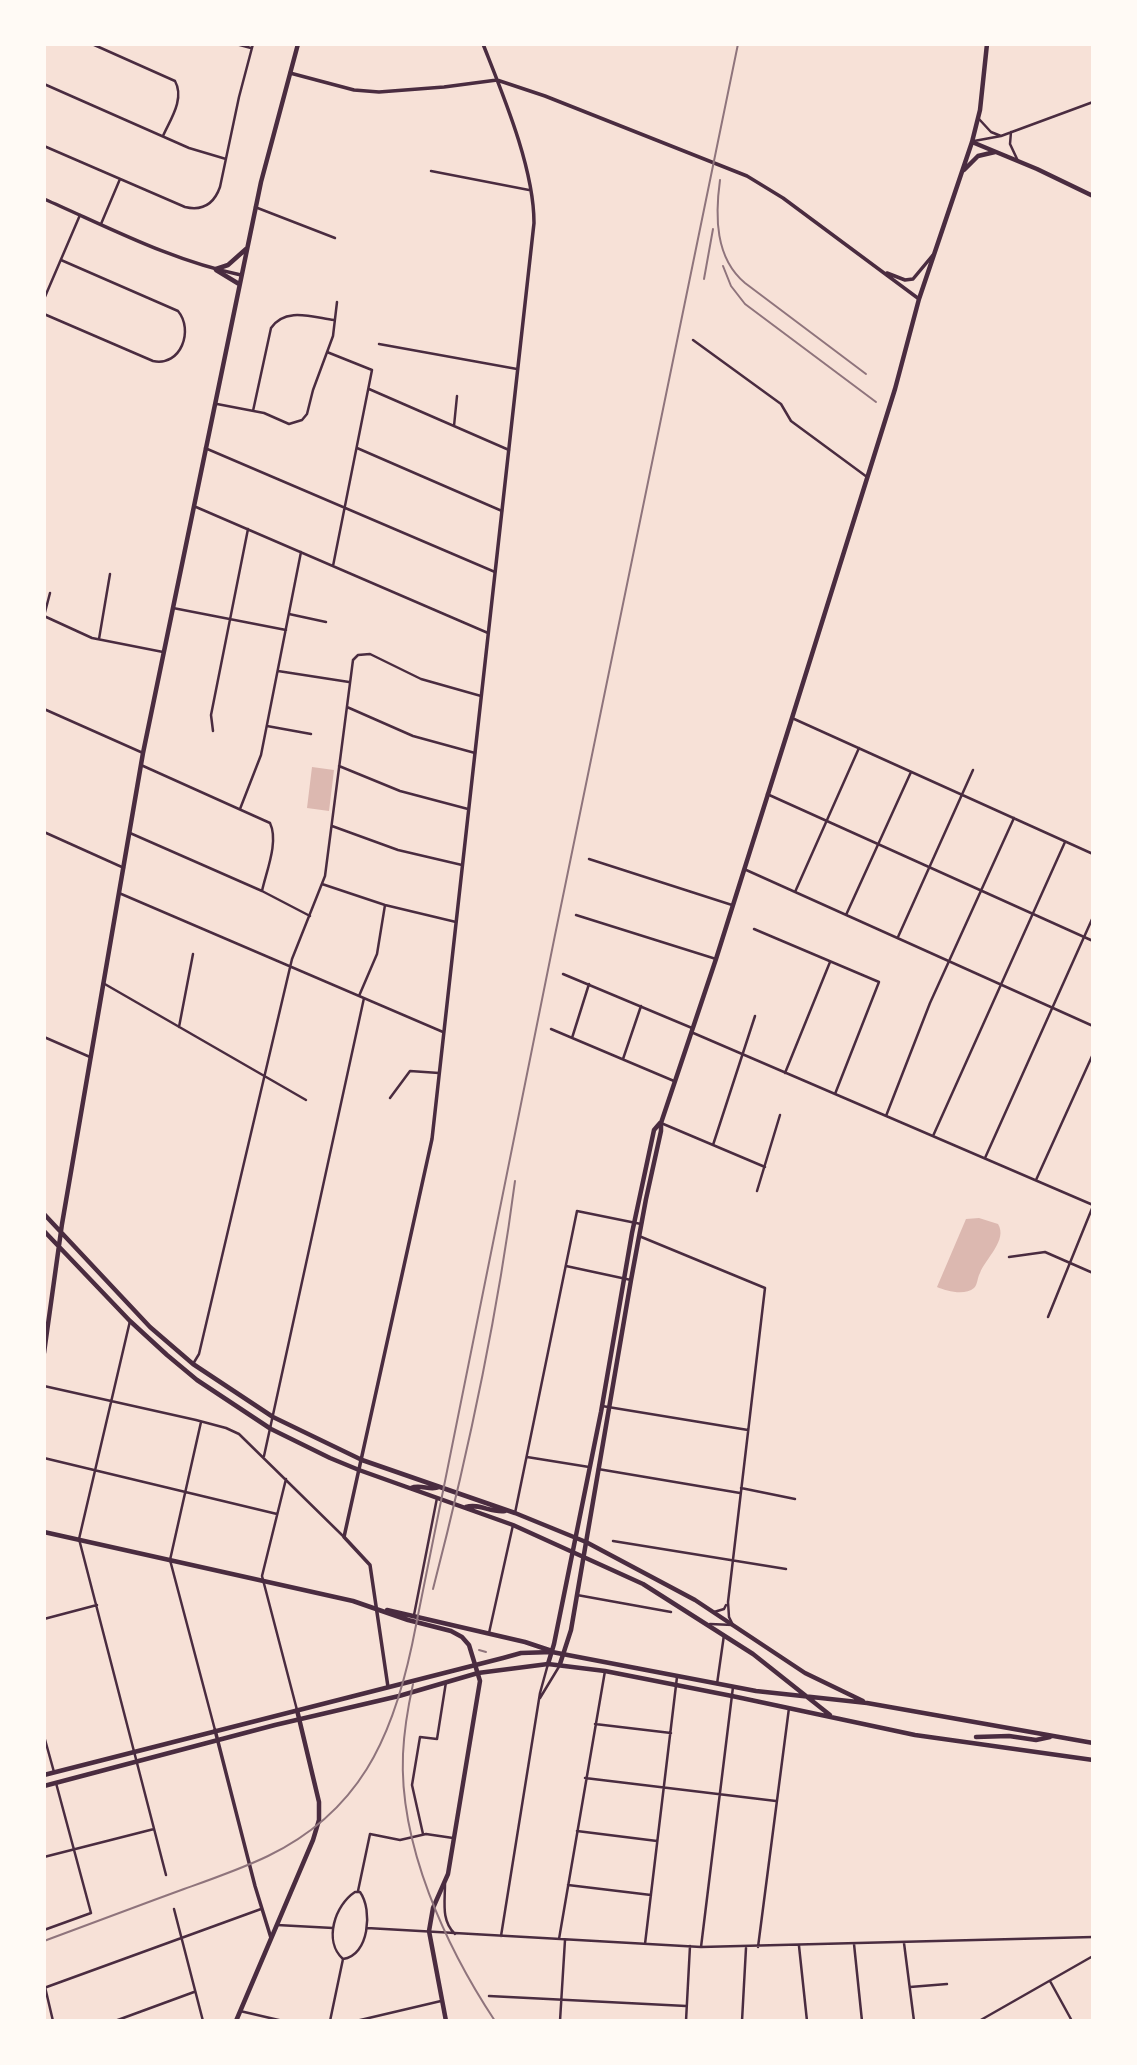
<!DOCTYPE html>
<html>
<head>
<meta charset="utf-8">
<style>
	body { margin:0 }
	#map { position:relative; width:1137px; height:2065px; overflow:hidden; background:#f7e1d7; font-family:Raleway,sans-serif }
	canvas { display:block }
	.frame { position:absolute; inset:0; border:46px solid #fffaf5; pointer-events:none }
</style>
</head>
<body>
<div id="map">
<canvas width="1137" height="2065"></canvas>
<div class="frame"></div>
</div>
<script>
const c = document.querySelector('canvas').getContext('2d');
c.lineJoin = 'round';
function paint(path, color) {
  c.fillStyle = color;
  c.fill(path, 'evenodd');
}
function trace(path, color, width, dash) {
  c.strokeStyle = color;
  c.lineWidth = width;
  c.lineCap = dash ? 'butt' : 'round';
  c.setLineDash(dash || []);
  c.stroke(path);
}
paint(new Path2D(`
	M 312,767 L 334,770 L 329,811 L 307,808 Z
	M 979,1218 L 998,1224 C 1008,1240 985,1259 980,1273 C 977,1278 978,1284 974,1288 C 965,1296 946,1291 937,1287 L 966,1219 Z`), '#dcb8b0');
trace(new Path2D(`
	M 92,44 L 175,81 C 185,99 170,120 163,136
	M 236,44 L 251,48
	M 44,84 L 189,148 L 226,159
	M 979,119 L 991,132 L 1001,136
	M 1011,132 L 1010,144 L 1018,161
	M 974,141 L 1001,136 L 1093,102
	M 44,146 L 185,207 C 202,211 214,204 220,187 L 239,97 L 253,44
	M 431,171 L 529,190
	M 255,207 L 335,238
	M 101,224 L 120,179
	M 44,299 L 80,215
	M 44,314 L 153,361 C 181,367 194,330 178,311 L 61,260
	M 693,340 L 781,404 L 791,421 L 867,477
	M 379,344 L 517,369
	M 327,352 L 372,370 L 333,566
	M 369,389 L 509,450
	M 217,404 L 264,413 L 289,424 L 302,420 L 307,414 L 313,390 L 333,336 L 337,302
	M 253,411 L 271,328 C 285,307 312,317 334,320
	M 454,426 L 457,396
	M 205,448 L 495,572
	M 357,448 L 502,511
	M 196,507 L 488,633
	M 173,608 L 286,630
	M 289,614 L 326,622
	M 44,616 L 92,638 L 163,652
	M 44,616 L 50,593
	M 99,639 L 110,574
	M 278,671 L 349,682
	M 347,707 L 413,736 L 475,753
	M 44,709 L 143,753
	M 792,718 L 1093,854
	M 267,726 L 311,734
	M 213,731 L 211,715 L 248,529
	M 141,765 L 270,823 C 279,842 266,872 262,891
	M 339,766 L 400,791 L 468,809
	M 767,794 L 1093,941
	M 240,809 L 261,755 L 301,552
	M 332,826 L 398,850 L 462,865
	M 44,832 L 124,868
	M 130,833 L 262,891 L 310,916
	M 589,859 L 732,905
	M 744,869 L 1093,1026
	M 322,884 L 385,905 L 456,922
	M 795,892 L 859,748
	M 119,893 L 443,1032
	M 576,915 L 716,959
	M 846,915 L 911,772
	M 754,929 L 879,982 L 835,1094
	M 898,937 L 973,770
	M 563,974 L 692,1028
	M 103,983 L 306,1100
	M 359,996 L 377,954 L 385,905
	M 179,1027 L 193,954
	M 551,1029 L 674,1081
	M 691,1032 L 1093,1205
	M 44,1037 L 90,1057
	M 572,1038 L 589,984
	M 623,1059 L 641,1006
	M 785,1073 L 830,962
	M 390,1098 L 410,1071 L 439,1073
	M 886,1116 L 930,1003 L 1014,818
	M 661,1123 L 765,1167
	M 933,1136 L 1065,842
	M 713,1145 L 755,1016
	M 985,1158 L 1093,917
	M 1036,1180 L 1093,1054
	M 757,1191 L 780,1115
	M 639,1236 L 765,1288 L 728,1602 L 729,1617 L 733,1625 L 710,1624
	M 1009,1257 L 1045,1252 L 1093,1273
	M 566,1266 L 631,1280
	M 1048,1317 L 1093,1206
	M 130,1321 L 79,1539 L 166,1875
	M 193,1364 L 199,1354 L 292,959 L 325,876 L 353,660 L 358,655 L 370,654 L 421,679 L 481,696
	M 44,1386 L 196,1420 L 226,1428 L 239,1434 L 344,1537
	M 602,1406 L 748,1430
	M 201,1422 L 170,1560 L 215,1730
	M 264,1456 L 364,998
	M 527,1457 L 589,1467
	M 44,1458 L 277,1514
	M 598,1469 L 740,1493
	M 286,1479 L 262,1576 L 297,1710
	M 741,1488 L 795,1499
	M 515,1513 L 577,1211 L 641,1224
	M 613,1541 L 786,1569
	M 577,1595 L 671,1612
	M 714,1612 L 724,1609 L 726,1605
	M 414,1615 L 437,1498
	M 44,1619 L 97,1605
	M 489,1633 L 513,1525
	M 717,1684 L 724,1635
	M 540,1698 L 560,1665
	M 595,1724 L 671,1733
	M 44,1736 L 54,1772
	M 585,1778 L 776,1801
	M 577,1831 L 657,1841
	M 423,1834 L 412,1785 L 420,1737 L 437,1739 L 446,1682
	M 44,1857 L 154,1829
	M 445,1884 C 445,1902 441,1921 455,1934
	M 568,1885 L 651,1895
	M 358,1891 L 370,1834 L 400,1840 L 426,1834 L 453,1838
	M 355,1892 L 360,1892 C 373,1910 369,1956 343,1959 C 323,1941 335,1905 355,1892 Z
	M 174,1909 L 203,2021
	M 277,1925 L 333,1928
	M 367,1928 L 701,1947 L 1093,1937
	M 44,1930 L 91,1913 L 56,1783
	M 501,1936 L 540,1693 L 548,1664
	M 559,1939 L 605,1671
	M 904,1943 L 914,2021
	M 645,1944 L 677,1677
	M 854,1944 L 862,2021
	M 799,1946 L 807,2021
	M 701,1947 L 733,1687
	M 758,1947 L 789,1708
	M 1050,1981 L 1072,2021
	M 45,1987 L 53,2021
	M 910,1987 L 947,1984
	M 44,1988 L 261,1909
	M 489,1996 L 686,2006
	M 240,2011 L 283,2021
	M 115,2021 L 194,1992
	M 330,2021 L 343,1959
	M 356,2021 L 441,2001
	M 560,2021 L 565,1940
	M 686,2021 L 690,1946
	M 742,2021 L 746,1948
	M 979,2021 L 1093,1956`), '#4a2c40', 2.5);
trace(new Path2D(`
	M 290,73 L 354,90 L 379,92 L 444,87 L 497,80 L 545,96 L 747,176 L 783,198 L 919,299
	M 44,199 C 108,227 172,261 241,275
	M 887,273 L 905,280 L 913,279 L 933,255
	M 388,1687 L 370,1565 L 344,1537 L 432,1139 L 534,223 C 534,168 503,95 483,44
	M 215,1730 L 255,1886 L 271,1938`), '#4a2c40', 3.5);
trace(new Path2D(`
	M 972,142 L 1037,169 L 1093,196
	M 964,170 L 978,156 L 995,152
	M 44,1532 L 353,1601 L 408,1620 L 451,1631 L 462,1637 L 469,1645 L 480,1681 L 448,1874 L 433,1908 L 429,1931 L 446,2021
	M 387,1610 L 525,1642 L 552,1651
	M 548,1664 L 554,1644 L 601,1412 L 632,1233 L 654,1130 L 660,1123
	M 560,1664 L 571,1630 L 631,1280 L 646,1199 L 661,1131 L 661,1123 L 716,959 L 792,718 L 895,389 L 919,299 L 972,142 L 980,110 L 987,44
	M 236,2021 L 313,1840 L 319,1820 L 319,1802 L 297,1710`), '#4a2c40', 4.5);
trace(new Path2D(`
	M 216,269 L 228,265 L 246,249
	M 216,270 L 239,284
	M 44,1214 L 150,1327 L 193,1364 L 273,1417 L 362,1460 L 515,1513 L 586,1542 L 695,1600 L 805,1673 L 863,1701
	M 44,1231 L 130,1321 L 167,1355 L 197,1380 L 271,1429 L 330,1458 L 359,1470 L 513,1525 L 643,1584 L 753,1654 L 830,1715
	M 44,1353 L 62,1224 L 143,753 L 261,182 L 298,44
	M 411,1488 C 420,1484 431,1491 439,1487
	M 466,1507 C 479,1503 491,1513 505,1511
	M 976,1737 L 1009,1736 L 1036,1740 L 1050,1737
	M 44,1775 L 503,1658 L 521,1653 L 552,1652 L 756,1691 L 867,1703 L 1093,1743
	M 44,1786 L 275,1725 L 399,1696 L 478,1673 L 548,1664 L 605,1671 L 732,1696 L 915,1735 L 1093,1760`), '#4a2c40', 4.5);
trace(new Path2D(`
	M 720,180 C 715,216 715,258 745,283 L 866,374
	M 723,266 L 731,286 L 745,304 L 876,402
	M 704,279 L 713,229
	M 433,1589 C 468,1454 497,1319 515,1181
	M 479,1650 L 486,1652
	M 413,1684 C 408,1707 404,1731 403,1754 C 399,1845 446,1947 495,2021
	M 44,1941 C 90,1924 137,1906 184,1889 C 212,1879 241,1869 268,1856 C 359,1812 392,1739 412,1645 L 555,935 L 738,44`), '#8f747c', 2);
</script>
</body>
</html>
